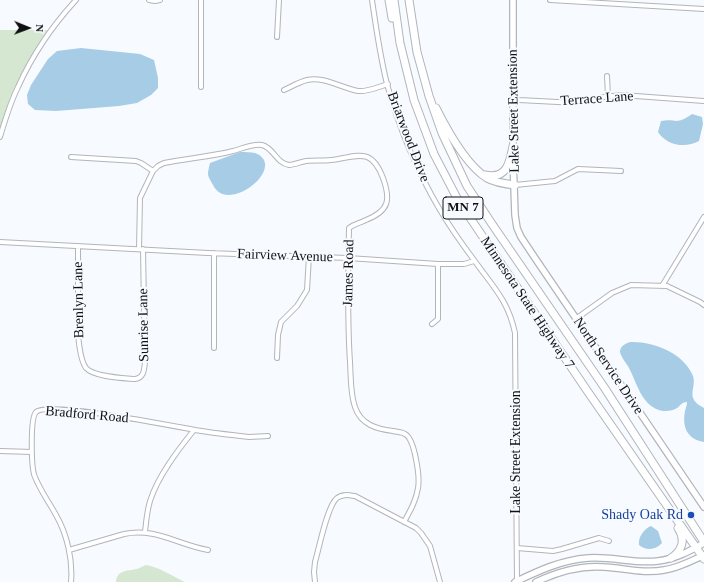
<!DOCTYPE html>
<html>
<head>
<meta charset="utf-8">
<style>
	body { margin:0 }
	#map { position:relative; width:704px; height:582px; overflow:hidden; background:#f7fafe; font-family:Georgia,serif }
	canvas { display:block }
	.north { position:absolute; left:8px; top:8px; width:40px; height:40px; -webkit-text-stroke:3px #f7fafe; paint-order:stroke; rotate:91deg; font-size:11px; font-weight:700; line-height:16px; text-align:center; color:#101113 }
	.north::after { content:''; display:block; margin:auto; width:14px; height:18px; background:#101113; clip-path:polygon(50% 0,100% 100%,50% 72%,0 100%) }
</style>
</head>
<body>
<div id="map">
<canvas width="704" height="582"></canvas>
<div class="north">N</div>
</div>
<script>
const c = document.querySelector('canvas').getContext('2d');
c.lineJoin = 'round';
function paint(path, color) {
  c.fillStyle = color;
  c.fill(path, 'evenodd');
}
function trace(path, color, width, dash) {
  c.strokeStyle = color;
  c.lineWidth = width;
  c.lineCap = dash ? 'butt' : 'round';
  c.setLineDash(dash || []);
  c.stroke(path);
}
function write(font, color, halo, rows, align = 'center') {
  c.font = font + ' Georgia,serif';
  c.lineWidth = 4;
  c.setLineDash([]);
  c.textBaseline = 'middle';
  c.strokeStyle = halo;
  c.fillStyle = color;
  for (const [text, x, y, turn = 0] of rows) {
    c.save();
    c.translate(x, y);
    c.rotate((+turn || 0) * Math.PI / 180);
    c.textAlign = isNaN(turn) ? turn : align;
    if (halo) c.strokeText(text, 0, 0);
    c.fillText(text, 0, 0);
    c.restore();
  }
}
paint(new Path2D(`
	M 0,30 L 48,30 L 41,40 L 10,97 L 0,131 Z
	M 146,565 C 161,568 172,576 185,582 L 116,582 C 117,570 127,571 137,569 C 140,568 143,566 146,565 Z`), '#d5e7d0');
paint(new Path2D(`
	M 81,48 L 140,54 L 154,60 L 158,78 L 158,88 L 151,95 L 137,103 L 119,106 L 56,111 L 35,110 L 28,104 L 27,95 L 31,85 L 48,59 L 57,51 Z
	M 692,114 L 702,117 L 703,124 L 699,141 C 685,149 666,145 658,132 L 661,121 C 677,118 675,126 692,114 Z
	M 240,152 C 245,152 251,152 255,153 C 289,166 228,216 213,185 C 207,174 207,176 210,163 Z
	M 630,342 C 653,341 684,353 693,376 C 697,388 684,398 704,408 L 704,442 C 687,439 682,427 685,411 C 686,407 687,406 687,402 C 682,402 681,405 677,408 C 673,411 664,412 659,410 C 641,404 637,383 629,368 C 627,364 621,357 620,352 C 620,346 625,344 630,342 Z
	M 651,526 L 658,531 L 662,543 C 656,550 646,551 639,545 C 638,537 644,529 651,526 Z`), '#a6cce6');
const street = new Path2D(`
	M 149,0 L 155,1 L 160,0
	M 372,0 C 376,28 380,56 387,84 C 399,128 417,171 440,210 C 450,227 462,244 474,260 C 493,287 508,300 515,333 L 517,582
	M 550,0 L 704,9
	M 277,37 L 279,0
	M 607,76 L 608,96
	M 201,87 L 201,0
	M 284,90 C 291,87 299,82 307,80 C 324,76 341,88 358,91 C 368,92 378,87 388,84
	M 513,98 L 519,100 L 577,103 L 604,97 L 622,95 L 704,101
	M 0,137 C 5,120 10,103 18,87 C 32,56 53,25 76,0
	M 71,157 L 136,161 L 141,163 L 153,171
	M 515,185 L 555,181 L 578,169 L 621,171
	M 0,242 L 208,253 L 348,258 L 438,264 L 464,264 L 474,261
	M 78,246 L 78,334 C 79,344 80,360 86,368 C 94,377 123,378 135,379 C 144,378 144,370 145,362 L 143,249
	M 139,249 L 140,198 L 153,171 L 158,166 L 164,163 C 187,158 210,157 233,151 C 241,149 254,143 262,145 C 274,148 276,163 289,165 C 294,165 300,162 306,161 C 314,160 323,161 331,160 C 357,157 371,146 383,178 C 391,200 389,211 366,220 C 360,223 354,224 349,228 C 348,273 347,317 350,362 C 351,377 350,393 355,407 C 361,425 377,429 393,431 C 397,432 402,432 405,434 C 415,439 420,478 418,488 C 416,501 410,511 404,522
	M 662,286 L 704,217
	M 577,318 L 612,293 L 631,285 L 667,286 L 700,302 L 704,305
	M 432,324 L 438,319 L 438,264
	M 214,348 L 214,253
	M 277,358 L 278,335 L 281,322 L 297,306 L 307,290 L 309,256
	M 0,451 L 32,452
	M 145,532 C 146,522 147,511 150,501 C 158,476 178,450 194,430
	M 517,548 L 553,551 L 562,549 L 599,538 L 609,541
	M 69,550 L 124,534 C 154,527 179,545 208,550
	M 71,582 C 73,560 67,534 56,515 C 49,502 40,490 35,477 C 31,469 30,418 36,412 C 48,401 173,426 195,430 C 213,433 231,435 249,437 L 268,436
	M 315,582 L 314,572 L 315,562 C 319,549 327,506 337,498 C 342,494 348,495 355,496 L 416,528 L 421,533 L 430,546 L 440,582`);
const secondary = new Path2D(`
	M 513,0 L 513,158 L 515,215 L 517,228 L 521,237 L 537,261 L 704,507
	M 515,582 C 538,571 561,560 588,558 C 611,556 635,564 658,561 C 675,559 690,551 704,543
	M 536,582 C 557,572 580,565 604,567 C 624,568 644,574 664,570 C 678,568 692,561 704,555`);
const highway = new Path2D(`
	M 389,0 L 392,18
	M 394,0 L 400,43 L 414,100 L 434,154 L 458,200 L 588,392 L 704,559
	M 409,0 L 417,52 L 429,96 L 442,133 L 467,186 L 492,224 L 604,387 L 704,542
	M 436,108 C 447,130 466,165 487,178 C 496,183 506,184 515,185
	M 485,175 C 507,180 510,162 513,146
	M 671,558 C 682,551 686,540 678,528`);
trace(street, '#b1b5bc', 6);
trace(secondary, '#b1b5bc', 8);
trace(highway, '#b1b5bc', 9);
trace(street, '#fff', 4);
trace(secondary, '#fff', 5.5);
trace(highway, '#fff', 7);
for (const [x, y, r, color] of [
	[691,515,4,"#1a4fb4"]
]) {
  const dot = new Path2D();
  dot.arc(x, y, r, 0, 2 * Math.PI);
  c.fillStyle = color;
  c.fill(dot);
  trace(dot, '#f7fafe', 1.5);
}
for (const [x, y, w] of [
	[463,208,40]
]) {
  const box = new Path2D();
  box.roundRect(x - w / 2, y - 11, w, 22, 3);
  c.fillStyle = '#f7fafe';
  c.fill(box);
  trace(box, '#101113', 1);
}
write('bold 13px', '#101113', null, [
	["MN 7",463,208]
]);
write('14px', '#101113', '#f7fafe', [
	["Terrace Lane",597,99,-4],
	["Lake Street Extension",514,111,-91],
	["Briarwood Drive",408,137,69],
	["Fairview Avenue",285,256,2],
	["James Road",349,273,-89],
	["Brenlyn Lane",79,300,-91],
	["Minnesota State Highway 7",527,303,56],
	["Sunrise Lane",144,325,-91],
	["North Service Drive",608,366,56],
	["Bradford Road",87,415,5],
	["Lake Street Extension",516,452,-90]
]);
write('14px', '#164399', '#f7fafe', [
	["Shady Oak Rd",683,515]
], 'right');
</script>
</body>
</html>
